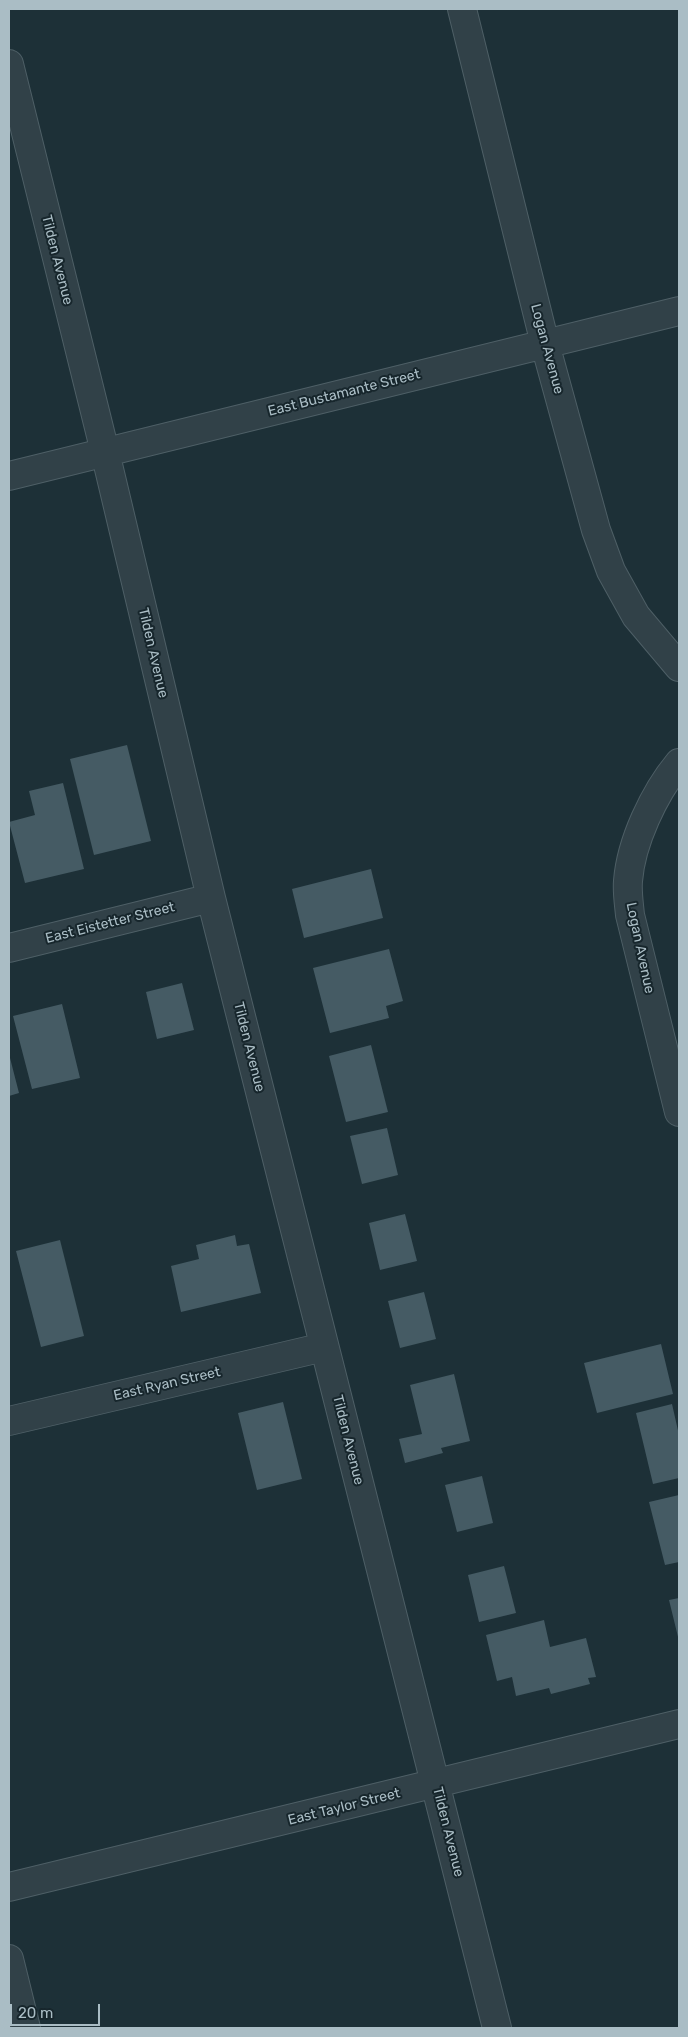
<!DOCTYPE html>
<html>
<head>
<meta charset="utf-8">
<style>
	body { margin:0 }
	#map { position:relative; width:688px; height:2037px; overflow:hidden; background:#1d3037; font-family:Rubik,sans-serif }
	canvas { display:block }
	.frame { position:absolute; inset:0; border:10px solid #aabdc5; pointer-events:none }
	.scale { position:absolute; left:10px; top:2004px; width:90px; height:22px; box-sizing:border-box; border:2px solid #aabdc5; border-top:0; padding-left:6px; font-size:15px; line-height:18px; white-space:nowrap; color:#aabdc5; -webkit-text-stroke:4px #17262c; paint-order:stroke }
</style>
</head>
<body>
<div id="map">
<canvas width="688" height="2037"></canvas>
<div class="frame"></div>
<div class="scale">20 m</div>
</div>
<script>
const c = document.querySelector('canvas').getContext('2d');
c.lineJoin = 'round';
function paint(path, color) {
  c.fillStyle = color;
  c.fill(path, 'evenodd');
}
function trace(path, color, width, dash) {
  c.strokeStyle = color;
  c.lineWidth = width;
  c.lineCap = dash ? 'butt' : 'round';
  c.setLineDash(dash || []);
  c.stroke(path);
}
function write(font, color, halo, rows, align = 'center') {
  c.font = font + ' Rubik,sans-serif';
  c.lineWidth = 4;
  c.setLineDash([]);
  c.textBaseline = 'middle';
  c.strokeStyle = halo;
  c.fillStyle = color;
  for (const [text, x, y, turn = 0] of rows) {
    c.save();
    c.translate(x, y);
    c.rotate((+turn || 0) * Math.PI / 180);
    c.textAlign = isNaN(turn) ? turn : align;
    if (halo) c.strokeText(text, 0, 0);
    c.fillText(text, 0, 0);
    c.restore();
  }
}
paint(new Path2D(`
	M 127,745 L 151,841 L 94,855 L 70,759 Z
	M 63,783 L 84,869 L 25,883 L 9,822 L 35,815 L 29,791 Z
	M 371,869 L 383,918 L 304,938 L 292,889 Z
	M 389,949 L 403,1001 L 386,1006 L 389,1018 L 330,1033 L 313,968 Z
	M 182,983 L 194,1030 L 157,1039 L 146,992 Z
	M 62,1004 L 80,1078 L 32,1089 L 13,1016 Z
	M 371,1045 L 388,1112 L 346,1122 L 329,1056 Z
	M 9,1054 L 19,1093 L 9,1096 Z
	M 387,1128 L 398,1175 L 362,1184 L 350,1136 Z
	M 405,1214 L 417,1261 L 380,1270 L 369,1223 Z
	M 235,1235 L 237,1246 L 249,1244 L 261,1293 L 181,1312 L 171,1266 L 199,1259 L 196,1245 Z
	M 60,1240 L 84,1336 L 41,1347 L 16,1251 Z
	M 424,1292 L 436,1339 L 400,1348 L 388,1301 Z
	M 661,1344 L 673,1394 L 597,1413 L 584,1363 Z
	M 454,1374 L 470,1441 L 441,1448 L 443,1453 L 405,1463 L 399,1439 L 422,1434 L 410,1385 Z
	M 283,1402 L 302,1479 L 257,1490 L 238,1413 Z
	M 672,1404 L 679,1435 L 679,1478 L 653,1484 L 636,1413 Z
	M 482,1476 L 493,1523 L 457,1532 L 445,1485 Z
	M 679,1495 L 679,1562 L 665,1565 L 649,1502 Z
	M 504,1566 L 516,1613 L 479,1622 L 468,1575 Z
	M 679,1598 L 679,1641 L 669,1600 Z
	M 544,1620 L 550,1647 L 586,1638 L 596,1677 L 588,1678 L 590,1684 L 551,1694 L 549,1688 L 516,1696 L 512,1677 L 497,1681 L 486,1635 Z`), '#455b64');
const minor = new Path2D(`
	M 462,9 L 545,344 L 596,530 L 611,571 L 636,616 L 679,667
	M 9,64 L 105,452 L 211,898 L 497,2028
	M 9,476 L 679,311
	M 679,763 C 654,793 631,842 628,881 C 627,892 629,904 630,915 L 679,1112
	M 9,948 L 211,898
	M 9,1421 L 324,1347
	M 9,1887 L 679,1724
	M 9,1959 L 26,2028`);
trace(minor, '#4e5f66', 30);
trace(minor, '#314148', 28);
write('14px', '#aabdc5', '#17262c', [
	["Tilden Avenue",57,260,76],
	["Logan Avenue",547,349,75],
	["East Bustamante Street",344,393,-14],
	["Tilden Avenue",153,653,77],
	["East Eistetter Street",110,923,-14],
	["Logan Avenue",640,948,78],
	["Tilden Avenue",249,1047,76],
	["East Ryan Street",167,1384,-13],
	["Tilden Avenue",348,1440,76],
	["East Taylor Street",344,1807,-14],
	["Tilden Avenue",448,1832,76]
]);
</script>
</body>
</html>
